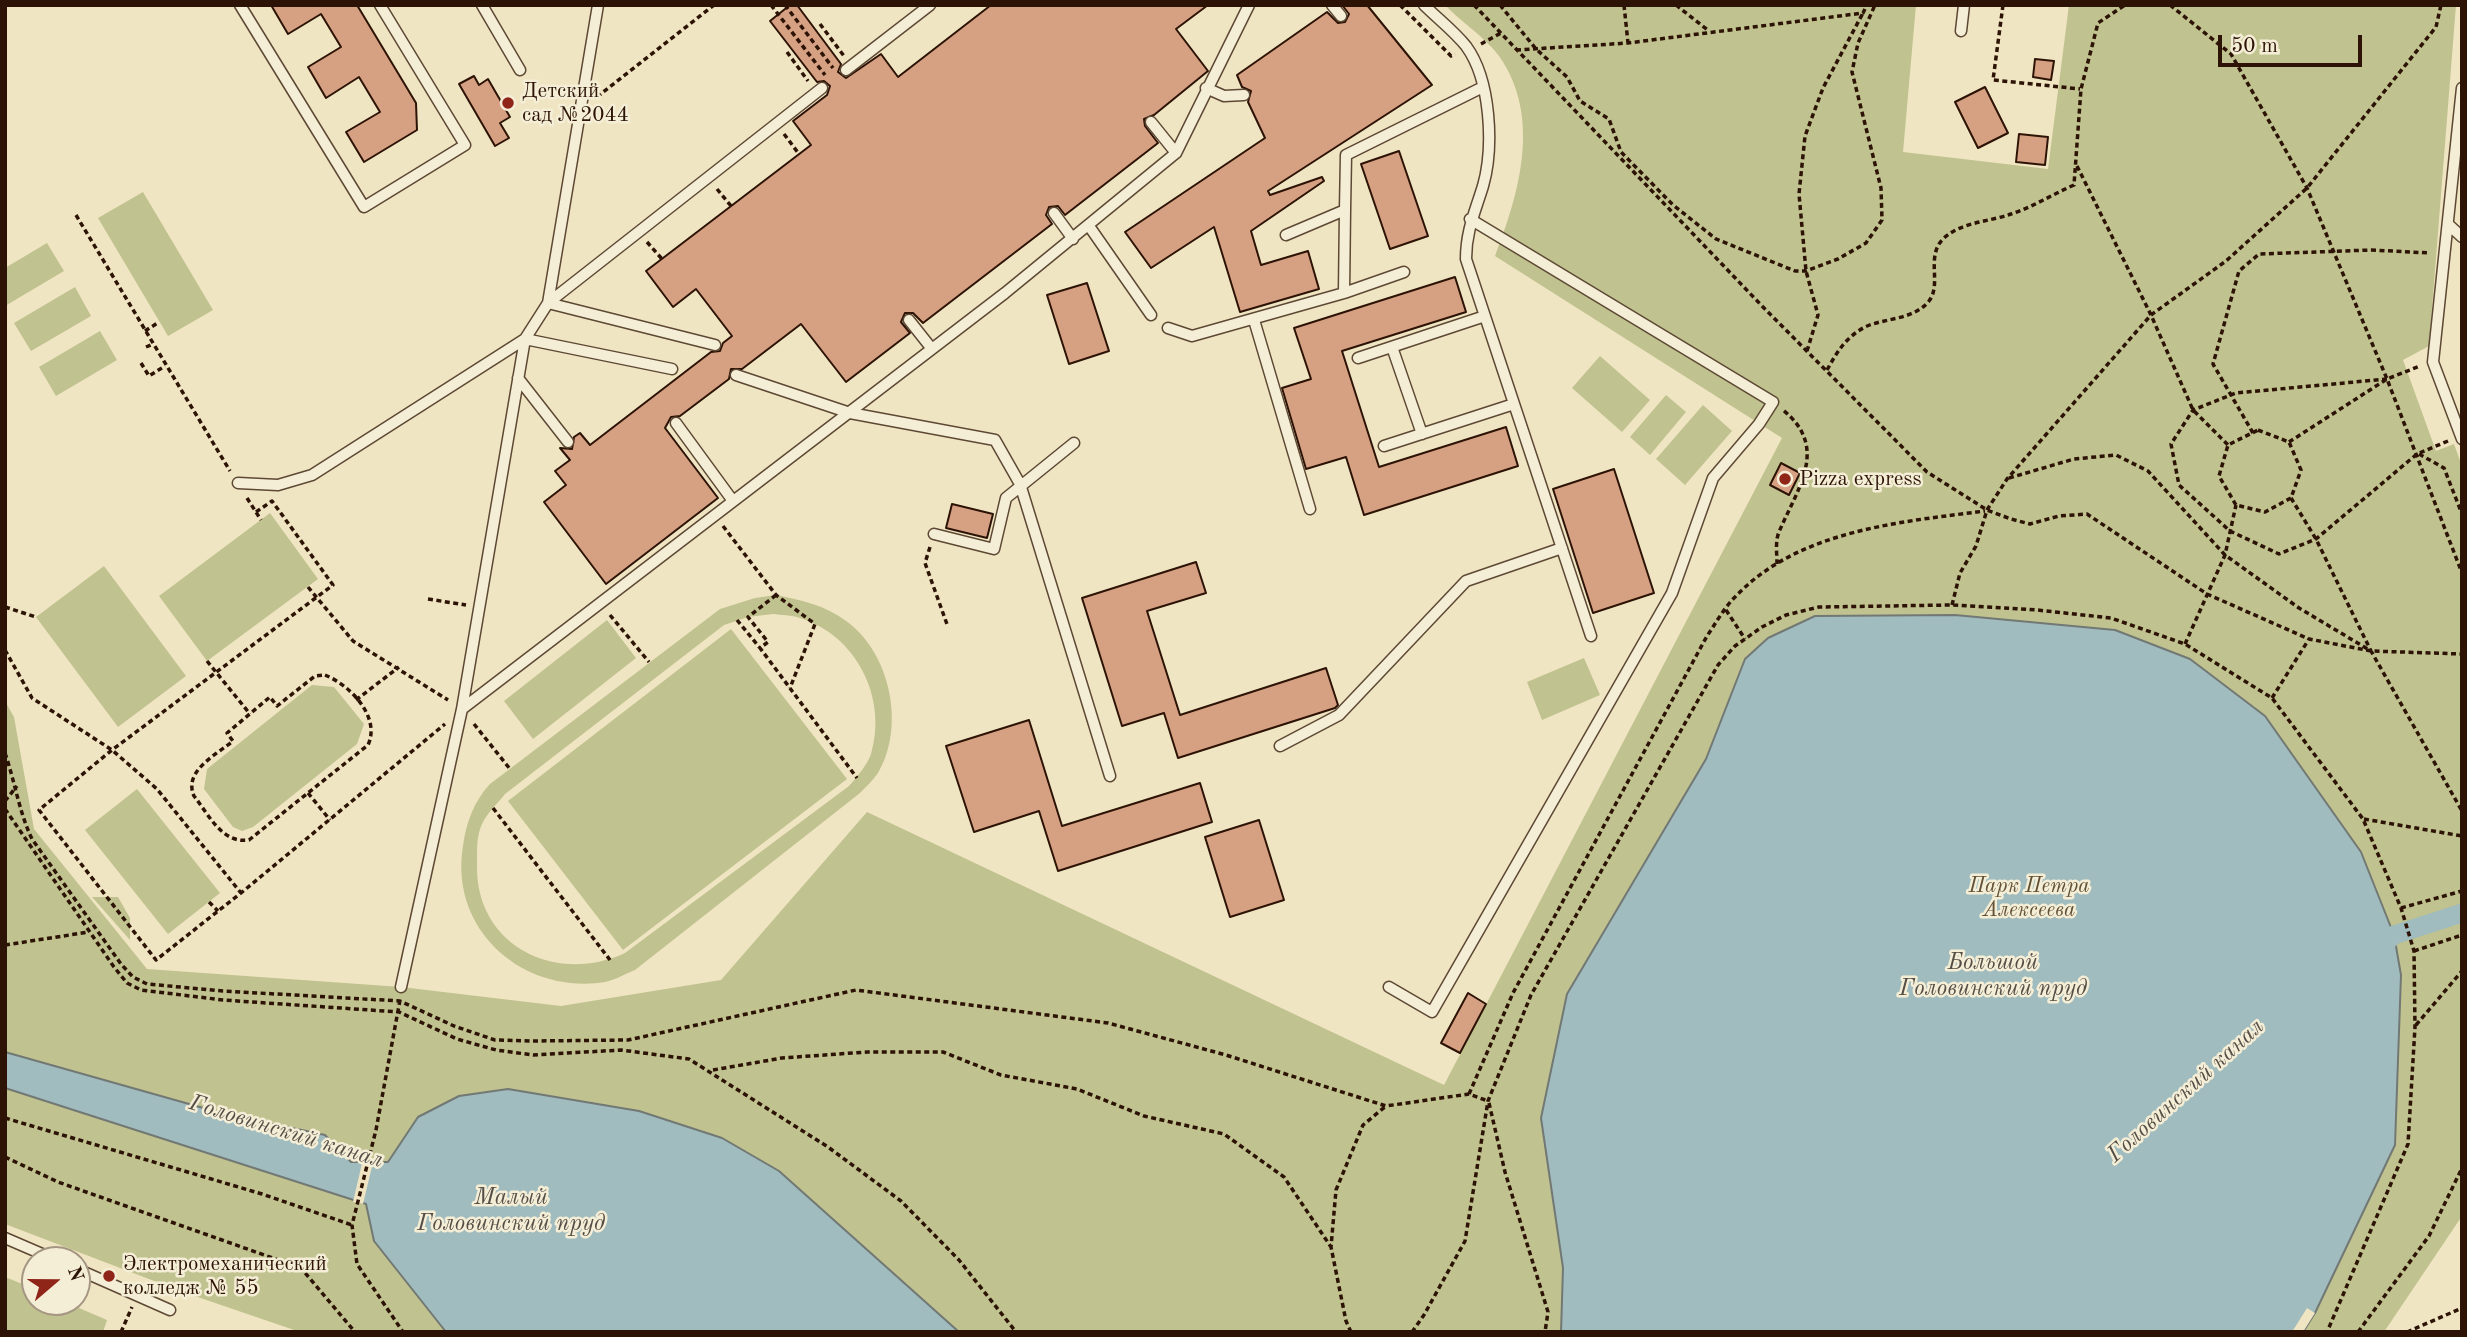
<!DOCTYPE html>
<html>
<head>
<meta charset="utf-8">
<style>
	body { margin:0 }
	#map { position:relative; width:2467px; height:1337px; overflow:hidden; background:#f0e5c2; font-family:"Old Standard TT",serif }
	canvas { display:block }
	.frame { position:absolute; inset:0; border:7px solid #2c1305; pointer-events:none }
	.north { position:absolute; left:21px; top:1246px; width:70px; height:70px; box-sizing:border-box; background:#f5eed7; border:2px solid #a59683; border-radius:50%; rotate:70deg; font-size:19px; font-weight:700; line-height:28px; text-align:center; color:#2c1305 }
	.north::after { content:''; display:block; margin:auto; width:24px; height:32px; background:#8f2418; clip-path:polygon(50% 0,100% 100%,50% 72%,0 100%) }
	.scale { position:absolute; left:2218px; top:35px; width:144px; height:32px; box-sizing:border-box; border:4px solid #2c1305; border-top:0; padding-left:9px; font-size:21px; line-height:24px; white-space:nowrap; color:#2c1305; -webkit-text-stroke:5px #f5eed7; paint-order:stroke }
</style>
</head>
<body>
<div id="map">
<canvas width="2467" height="1337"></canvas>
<div class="frame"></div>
<div class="north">N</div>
<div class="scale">50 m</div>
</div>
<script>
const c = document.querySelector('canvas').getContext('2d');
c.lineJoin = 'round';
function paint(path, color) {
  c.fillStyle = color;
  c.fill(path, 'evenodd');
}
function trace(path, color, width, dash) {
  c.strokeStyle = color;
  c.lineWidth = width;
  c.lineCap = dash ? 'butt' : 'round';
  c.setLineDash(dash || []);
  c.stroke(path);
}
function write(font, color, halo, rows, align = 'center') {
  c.font = font + ' "Old Standard TT",serif';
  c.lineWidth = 5;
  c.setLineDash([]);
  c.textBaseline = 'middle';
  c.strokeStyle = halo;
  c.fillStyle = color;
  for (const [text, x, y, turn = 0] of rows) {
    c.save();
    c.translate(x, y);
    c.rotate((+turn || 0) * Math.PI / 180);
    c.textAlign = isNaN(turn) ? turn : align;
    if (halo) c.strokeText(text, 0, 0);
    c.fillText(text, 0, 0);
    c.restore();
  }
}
paint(new Path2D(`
	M 1445,5 L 1916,5 L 1903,152 L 2048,169 L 2069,5 L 2456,5 L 2429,346 L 2403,360 L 2436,451 L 2454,444 L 2462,466 L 2462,1216 L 2384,1332 L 300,1332 L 183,1292 L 5,1224 L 5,701 L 14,717 L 34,829 L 147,969 L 401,987 L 561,1006 L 721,980 L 867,812 L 1444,1085 L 1782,438 L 1495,256 C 1519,194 1542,117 1499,56 C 1484,36 1462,23 1445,5 Z
	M 143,192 L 213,310 L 168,336 L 98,218 Z
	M 47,243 L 64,271 L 5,306 L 5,268 Z
	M 75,287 L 91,316 L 31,351 L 14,323 Z
	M 100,331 L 117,360 L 56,396 L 39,367 Z
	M 1600,356 L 1650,400 L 1622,432 L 1572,388 Z
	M 1666,395 L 1686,412 L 1650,455 L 1630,437 Z
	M 1703,405 L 1732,431 L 1685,485 L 1656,459 Z
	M 270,513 L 318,579 L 207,661 L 159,596 Z
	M 104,566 L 186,676 L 118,727 L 36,617 Z
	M 776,595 C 801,600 825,605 846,621 C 890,652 906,726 878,773 C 873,780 866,787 860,793 L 635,970 C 625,974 615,980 605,982 C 523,995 449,930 463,846 C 466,823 474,801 490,784 L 720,609 L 755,598 ZM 773,614 C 781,615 792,615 800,618 C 856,635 888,698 871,754 C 867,765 857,777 849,786 L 625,953 C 556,985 476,946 477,866 C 477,852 476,837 482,824 C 487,813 498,803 505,794 L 724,625 L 748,617 Z
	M 607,620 L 636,658 L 533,739 L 504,701 Z
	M 731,629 L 847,779 L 623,950 L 508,801 Z
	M 1584,658 L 1600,695 L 1542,720 L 1527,682 Z
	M 312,685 L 334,687 L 364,724 L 357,744 L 253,827 L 242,831 L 233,827 L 204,789 L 207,769 Z
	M 137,789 L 220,893 L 168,934 L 85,830 Z
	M 92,897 L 118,897 L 130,918 L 130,940 Z
	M 5,1277 L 35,1289 L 35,1302 L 65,1302 L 107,1320 L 103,1332 L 5,1332 Z`), '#c0c28f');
const water = new Path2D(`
	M 1955,615 L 2115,630 L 2190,659 L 2265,716 L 2361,852 L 2394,935 L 2401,975 L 2395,1145 L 2315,1313 L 2303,1332 L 1561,1332 L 1563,1268 L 1541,1118 L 1567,994 L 1706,759 L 1745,659 L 1768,638 L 1815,616 Z
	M 5,1052 L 221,1113 L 325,1135 L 351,1162 L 388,1162 L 418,1117 L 459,1096 L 508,1089 L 639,1111 L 722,1138 L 779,1171 L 959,1332 L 446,1332 L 374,1241 L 366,1204 L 5,1088 Z`);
paint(water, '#a0bcbe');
trace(water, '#727874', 2);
paint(new Path2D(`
	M 374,1158 L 363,1204 L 353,1202 L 363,1159 Z
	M 2307,1308 L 2315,1313 L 2303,1332 L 2292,1332 Z`), '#f0e5c2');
trace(new Path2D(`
	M 2375,952 L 2394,935 L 2462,913`), '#a0bcbe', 19);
const building = new Path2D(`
	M 271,5 L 357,5 L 416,103 L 417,130 L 364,162 L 346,132 L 380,112 L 359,77 L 326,98 L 308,67 L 341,47 L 321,14 L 288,34 Z
	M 790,5 L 797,5 L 841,64 L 838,72 L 846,78 L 881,54 L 898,77 L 991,5 L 1208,5 L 1176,29 L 1208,71 L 1154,115 L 1144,119 L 1145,126 L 1158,143 L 1065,215 L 1058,206 L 1049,207 L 1046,215 L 1052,224 L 923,323 L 913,313 L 905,313 L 901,322 L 910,333 L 846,382 L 801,324 L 742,369 L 731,369 L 729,379 L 680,416 L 671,417 L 665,428 L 718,498 L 606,584 L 544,502 L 566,485 L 555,471 L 570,460 L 560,448 L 572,449 L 574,437 L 580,433 L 590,445 L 711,352 L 720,351 L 723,343 L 732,336 L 696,289 L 673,307 L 646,271 L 811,145 L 793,121 L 827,95 L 830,86 L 824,81 L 817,82 L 770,21 Z
	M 1342,5 L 1367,5 L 1432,85 L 1268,191 L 1270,195 L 1322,177 L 1324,181 L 1251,231 L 1261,265 L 1308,251 L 1319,289 L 1240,312 L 1214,227 L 1151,268 L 1125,232 L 1265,138 L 1248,102 L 1251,91 L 1242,87 L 1237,75 L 1327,12 L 1338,23 L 1345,22 L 1349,14 Z
	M 2035,59 L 2054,61 L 2051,80 L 2033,77 Z
	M 474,76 L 479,85 L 488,79 L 510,117 L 500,123 L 509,138 L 495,146 L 459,84 Z
	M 1985,87 L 2008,133 L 1978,148 L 1955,102 Z
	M 2019,134 L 2048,137 L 2045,165 L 2016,162 Z
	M 1399,151 L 1428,236 L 1390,249 L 1361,164 Z
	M 1455,277 L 1466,312 L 1342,351 L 1379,467 L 1506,427 L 1518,466 L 1364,515 L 1346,457 L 1306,469 L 1282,388 L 1311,379 L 1294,328 Z
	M 1087,283 L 1109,351 L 1069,364 L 1047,295 Z
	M 1781,463 L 1800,473 L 1789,495 L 1770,485 Z
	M 1614,469 L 1654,593 L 1593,613 L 1553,489 Z
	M 952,504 L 993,514 L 987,538 L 946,528 Z
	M 1196,562 L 1206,593 L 1147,611 L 1180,715 L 1326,668 L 1338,705 L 1335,708 L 1178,758 L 1164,713 L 1122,726 L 1082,598 Z
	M 1029,720 L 1062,826 L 1200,783 L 1212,822 L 1058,871 L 1039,811 L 974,832 L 946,746 Z
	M 1259,820 L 1284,900 L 1230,917 L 1205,837 Z
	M 1468,993 L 1486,1004 L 1460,1053 L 1441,1043 Z`);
paint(building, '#d6a083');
trace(building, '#2c1305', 2);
const service = new Path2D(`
	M 240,5 L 364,207 L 465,145 L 380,5
	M 482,5 L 520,70
	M 598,5 L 548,303 L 525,339 L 462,709 L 1005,293 L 1176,153 L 1249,5
	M 1332,5 L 1341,16
	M 1424,5 C 1437,18 1454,31 1466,46 C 1491,80 1494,147 1483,186 C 1475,212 1466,231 1466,259 L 1591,636
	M 1961,31 L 1964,5
	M 846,70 L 930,5
	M 1206,88 L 1224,96 L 1244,95
	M 2462,88 L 2433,362 L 2462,439
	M 1151,122 L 1176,153
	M 1054,213 L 1073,239
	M 1089,226 L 1151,315
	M 2450,226 L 2462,237
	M 1286,235 L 1345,210 L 1346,155 L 1483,87
	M 1344,293 L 1345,210
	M 909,320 L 932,349
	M 1254,320 L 1310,509
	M 1168,328 L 1192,336 L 1344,293 L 1404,272
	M 715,345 L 548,303 L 822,88
	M 1392,347 L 1422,434
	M 1358,358 L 1485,316
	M 736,375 L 850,413 L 995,440 L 1020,484 L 1110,776
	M 518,378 L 568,442
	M 676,423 L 733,501
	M 1384,446 L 1514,404
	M 238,483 L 278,485 L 312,475 L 525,339 L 672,369
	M 934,534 L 994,549 L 1006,498 L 1074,443
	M 1280,746 L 1339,715 L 1466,581 L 1562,548
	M 401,987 L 462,709
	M 1389,987 L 1432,1012 L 1672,593 L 1713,478 L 1759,424 L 1773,402 L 1470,219
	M 5,1238 L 56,1260
	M 77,1269 L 170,1310`);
trace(service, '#5d4834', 13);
trace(new Path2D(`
	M 771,5 L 825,75
	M 785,5 L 833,68
	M 1400,5 L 1451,56 L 1455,54
	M 1474,5 L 1763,307 L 1927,472 L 1987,510 L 2011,519 L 2030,524 L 2059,516 L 2087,514 L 2207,594 L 2309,639 L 2371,651 L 2462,654
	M 1500,5 L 1536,49 L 1567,77 L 1580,101 L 1609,119 L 1621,152 L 1673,205 L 1716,239 L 1795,271 L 1806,271 L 1838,259 L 1866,243 L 1882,220 L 1881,188 L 1852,72 L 1858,43 L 1875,5
	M 1624,5 L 1628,43
	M 1676,5 L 1709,31
	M 2003,5 L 1993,80 L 2080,89
	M 2170,5 L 2231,54 L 2307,188 L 2387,379 L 2462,573
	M 820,24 L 844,56
	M 1481,44 L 1501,33
	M 1516,50 L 1628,43 L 1863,13 L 1867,5
	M 787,52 L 808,81
	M 597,97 L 714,5
	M 784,134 L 799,154
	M 2077,166 L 2151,315 L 2193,410 L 2228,445
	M 717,189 L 731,206
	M 76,215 L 230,471
	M 647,242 L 662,259
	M 2371,250 L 2430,253
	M 145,331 L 159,322
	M 146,347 L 153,344
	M 1807,351 L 1818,315 L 1806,271 L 1799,194 L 1805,136 L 1823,88 L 1863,13
	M 141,363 L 149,376 L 165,366
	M 1827,370 C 1837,352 1846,337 1865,327 C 1884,318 1914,320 1929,301 C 1942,284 1926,258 1942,240 C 1959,222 1989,222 2011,214 C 2033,207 2053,194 2074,185 L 2081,89 L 2098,23 L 2125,5
	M 2387,379 L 2236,393 L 2193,410 L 2171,444 L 2179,485 L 2230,531 L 2279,554 L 2316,539 L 2417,454 L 2448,441
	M 2258,430 L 2289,442 L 2301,470 L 2291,498 L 2265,512 L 2236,505 L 2219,476 L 2228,445 Z
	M 2253,433 L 2213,364 L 2239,271 L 2259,254 L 2371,250
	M 2289,442 L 2387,379 L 2420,366
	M 2419,454 L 2444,468 L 2462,514
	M 2009,478 L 2074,459 L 2116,455 L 2148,471 L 2225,555 L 2299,608 L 2371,651 L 2462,811
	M 247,498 L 261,520
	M 2291,498 L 2316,539 L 2371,651
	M 256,512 L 272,501 L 333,585 L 112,750 L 39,810 L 156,960 L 241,893 L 445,724
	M 723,526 L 776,595 L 815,624 L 790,688
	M 930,547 L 925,563 L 948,627
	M 1777,564 C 1777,554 1775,541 1779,532 C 1797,489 1830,448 1783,410
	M 308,587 L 353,641 L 448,700
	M 776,595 L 748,617 L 768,642 L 760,648 L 857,778
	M 428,599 L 466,605
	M 1952,605 L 1960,573 L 1976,546 L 1987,510 L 2007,479 L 2151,315 L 2226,261 L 2307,188 L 2436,27 L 2441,5
	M 5,607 L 36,617
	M 1726,610 L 1745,639
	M 610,615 L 649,662
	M 737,620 L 760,648
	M 2185,644 L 2225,555 L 2236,505
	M 5,650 L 32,698 L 112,750 L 157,789 L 241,893
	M 207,661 L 250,714
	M 325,675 C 350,685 381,717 368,745 L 249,840 C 222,844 209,815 194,796 C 183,771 216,755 233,741 L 227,733 L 270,697 L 277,706 L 315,676 Z
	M 2272,698 L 2309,639
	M 356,700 L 399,667
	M 474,724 L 510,769
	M 5,753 C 15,782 19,812 32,839 L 121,964 L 133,977 L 147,984 L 223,991 L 400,1001 L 454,1026 L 495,1040 L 531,1041 L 628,1040 L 856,990 L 1108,1023 L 1226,1055 L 1386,1106 L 1469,1094 L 1488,1101
	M 308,793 L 330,820
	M 5,801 L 17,786
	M 493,808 L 610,960
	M 5,809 L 114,967 L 127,983 L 141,990 L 223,1000 L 399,1012 L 457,1039 L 496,1050 L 533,1055 L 621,1050 L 689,1059 L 828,1147 L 901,1201 L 959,1260 L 1016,1332
	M 2364,819 L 2462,836
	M 209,902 L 218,911
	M 2401,908 L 2462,891
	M 5,945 L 89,932
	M 2414,951 L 2462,935
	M 400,1000 L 376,1130 L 352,1225 L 357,1264 L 403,1332
	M 2416,1025 L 2462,971
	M 713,1070 L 782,1058 L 867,1052 L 943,1052 L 1001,1075 L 1077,1089 L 1144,1116 L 1224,1134 L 1284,1177 L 1331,1247
	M 1469,1094 L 1513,993 L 1707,636 C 1716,623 1724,608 1735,597 C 1798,530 1900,522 1985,511
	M 1489,1103 L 1505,1172 L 1548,1312 L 1545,1332
	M 5,1118 L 262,1194 L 352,1225
	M 5,1157 L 58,1182 L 301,1268 L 355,1332
	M 121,1332 L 132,1307
	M 1351,1332 L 1346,1321 L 1331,1247 L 1336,1190 L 1363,1125 L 1386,1106
	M 1412,1332 L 1424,1315 L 1465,1241 L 1488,1101 L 1531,995 L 1718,665 L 1735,646 L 1762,627 L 1786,615 L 1819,607 L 1952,605 L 2037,610 L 2111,618 L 2185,644 L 2272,698 L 2363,819 L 2401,908 L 2414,951 L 2415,1027 L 2408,1144 L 2327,1332
	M 2358,1332 L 2429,1236 L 2462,1168
	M 2407,1332 L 2462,1308`), '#2c1305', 3.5, [5, 3.5]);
trace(service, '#f5eed7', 10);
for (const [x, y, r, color] of [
	[508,103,7,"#8f2418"],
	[1785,479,7,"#8f2418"],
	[109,1276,7,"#8f2418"]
]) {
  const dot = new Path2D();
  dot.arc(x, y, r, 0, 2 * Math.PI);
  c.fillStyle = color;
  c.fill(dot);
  trace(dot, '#f5eed7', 2.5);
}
write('21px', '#2c1305', '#f5eed7', [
	["Детский",522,91],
	["сад №2044",522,115],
	["Pizza express",1799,479],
	["Электромеханический",123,1264],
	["колледж № 55",123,1288]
], 'left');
write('italic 21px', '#605035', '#f5eed7', [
	["Парк Петра",2029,886],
	["Алексеева",2029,910]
]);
write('italic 23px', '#554e46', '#f5eed7', [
	["Большой",1993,963],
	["Головинский пруд",1993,989],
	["Головинский канал",2186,1091,-42],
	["Головинский канал",286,1132,17],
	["Малый",511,1198],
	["Головинский пруд",511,1224]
]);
</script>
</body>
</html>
